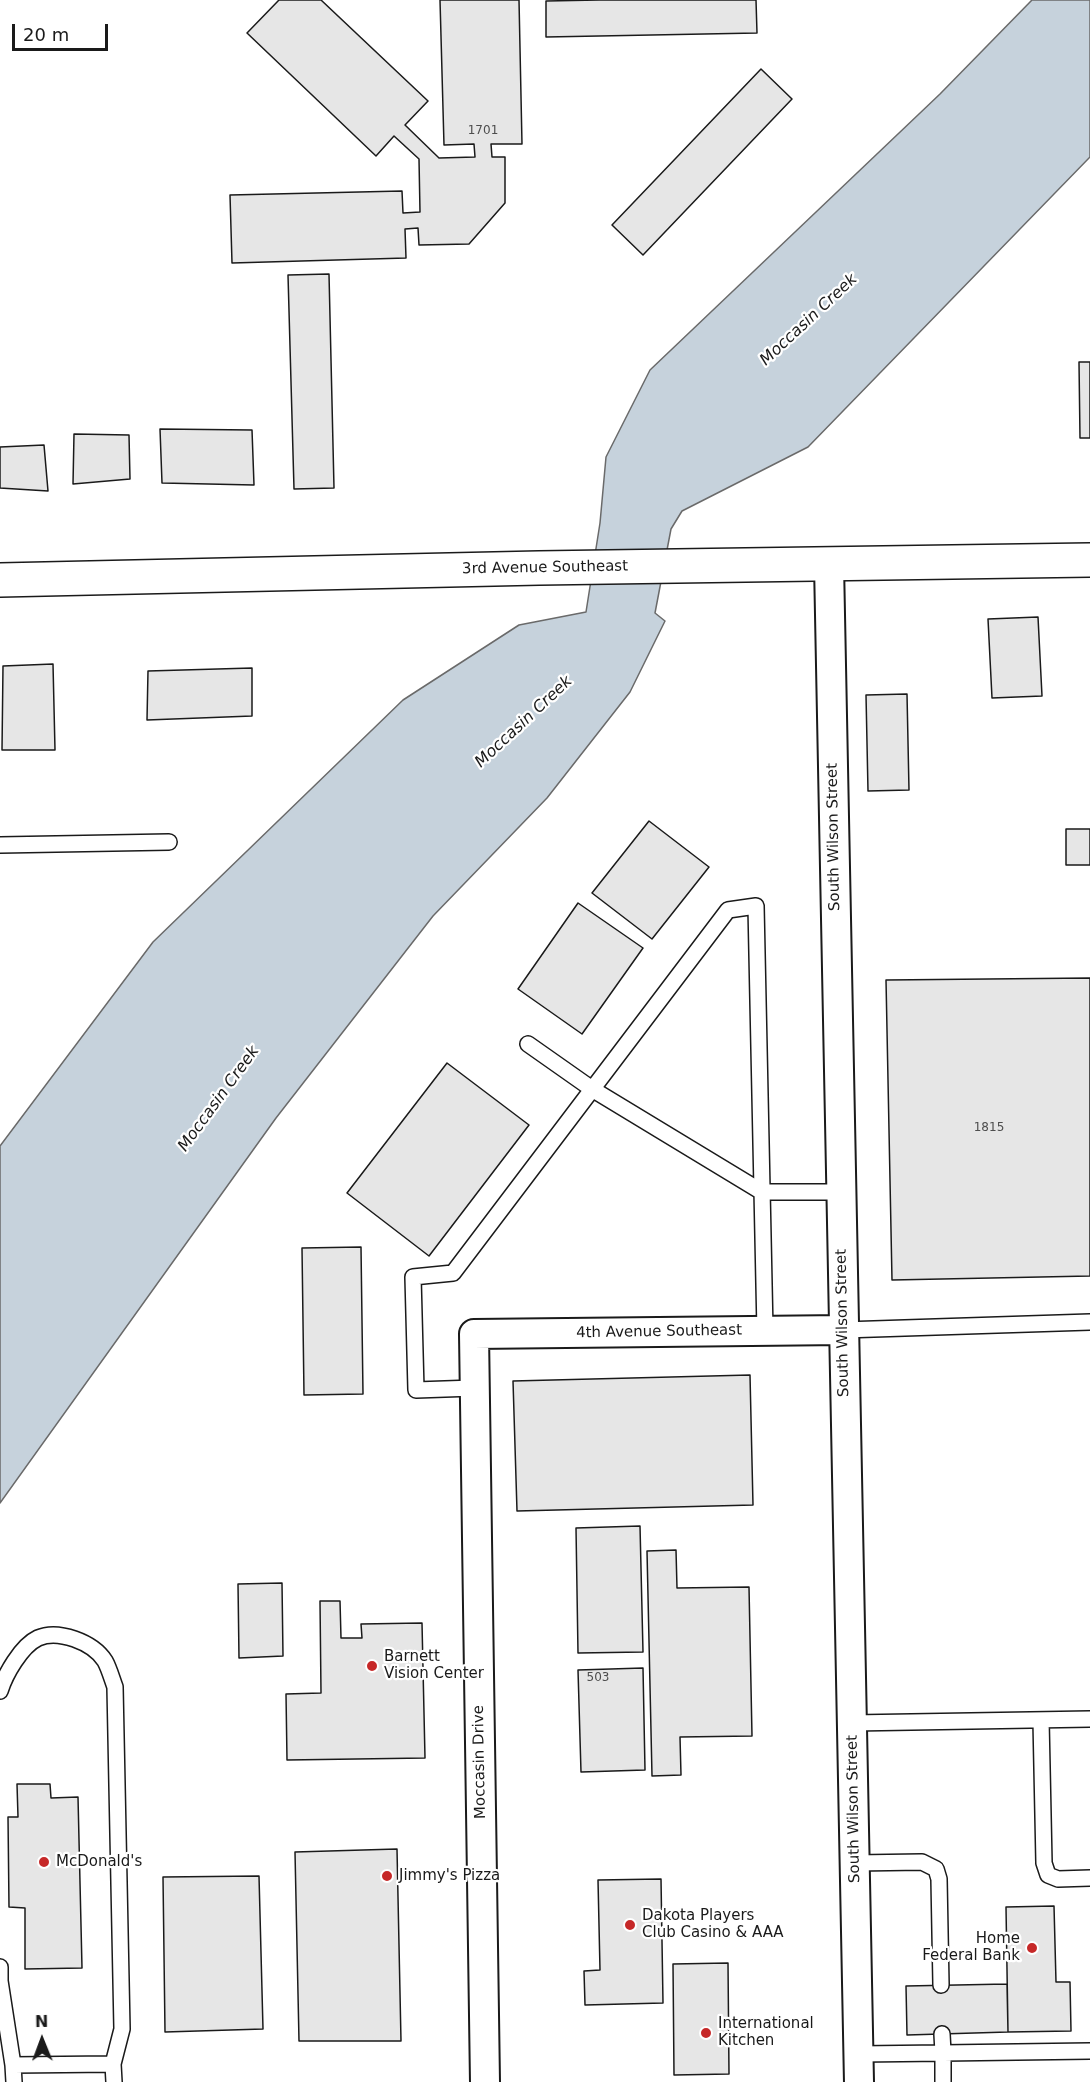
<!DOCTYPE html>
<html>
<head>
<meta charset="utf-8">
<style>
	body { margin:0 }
	#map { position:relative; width:1090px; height:2082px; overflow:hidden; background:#fff; font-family:"DejaVu Sans",sans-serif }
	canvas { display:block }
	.north { position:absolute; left:12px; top:2010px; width:60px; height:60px; -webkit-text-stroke:4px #fff; paint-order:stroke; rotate:359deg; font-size:16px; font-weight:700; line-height:24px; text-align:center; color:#1a1a1a }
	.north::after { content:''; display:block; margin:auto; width:21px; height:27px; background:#1a1a1a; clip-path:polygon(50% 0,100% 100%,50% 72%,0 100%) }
	.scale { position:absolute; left:12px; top:24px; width:96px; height:27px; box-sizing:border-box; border:3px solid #1a1a1a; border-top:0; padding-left:8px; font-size:18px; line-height:21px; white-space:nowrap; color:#1a1a1a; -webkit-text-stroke:4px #fff; paint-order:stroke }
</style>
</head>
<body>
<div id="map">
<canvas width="1090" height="2082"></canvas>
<div class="north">N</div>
<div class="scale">20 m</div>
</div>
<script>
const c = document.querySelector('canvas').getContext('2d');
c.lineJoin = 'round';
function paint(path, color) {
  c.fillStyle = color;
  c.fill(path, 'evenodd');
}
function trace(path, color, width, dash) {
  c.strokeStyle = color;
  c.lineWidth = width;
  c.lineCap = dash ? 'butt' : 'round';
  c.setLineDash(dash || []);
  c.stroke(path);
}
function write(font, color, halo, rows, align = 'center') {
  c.font = font + ' "DejaVu Sans",sans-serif';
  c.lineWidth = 4.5;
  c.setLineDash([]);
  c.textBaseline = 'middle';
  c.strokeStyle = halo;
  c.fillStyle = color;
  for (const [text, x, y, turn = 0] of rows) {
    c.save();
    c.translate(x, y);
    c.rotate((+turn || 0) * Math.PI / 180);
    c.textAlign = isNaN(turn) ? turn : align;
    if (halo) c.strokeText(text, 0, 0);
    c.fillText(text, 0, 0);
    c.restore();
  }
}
const water = new Path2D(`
	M 1032,0 L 1090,0 L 1090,157 L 808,447 L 682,511 L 671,529 L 655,613 L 665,621 L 630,692 L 547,798 L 433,916 L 276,1118 L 0,1503 L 0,1146 L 153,942 L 403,700 L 519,625 L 586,612 L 600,523 L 606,457 L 650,370 L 940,94 Z`);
paint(water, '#c6d2dc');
trace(water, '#6a6a6a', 1.5);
const building = new Path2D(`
	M 279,0 L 321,0 L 428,101 L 405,125 L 439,158 L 475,157 L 474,144 L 444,145 L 440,0 L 519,0 L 522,144 L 491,144 L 492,157 L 505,157 L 505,203 L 469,244 L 419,245 L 418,228 L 405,229 L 406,258 L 232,263 L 230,195 L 402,191 L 403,213 L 420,212 L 419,159 L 394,136 L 376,156 L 247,33 Z
	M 599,0 L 756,0 L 757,33 L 546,37 L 546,1 Z
	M 761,69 L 792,99 L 643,255 L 612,225 Z
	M 329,274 L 334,488 L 294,489 L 288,275 Z
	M 1079,362 L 1090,362 L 1090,438 L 1080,438 Z
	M 160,429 L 252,430 L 254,485 L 162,483 Z
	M 74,434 L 129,435 L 130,479 L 73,484 Z
	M 44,445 L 48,491 L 0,488 L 0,447 Z
	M 1038,617 L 1042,696 L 992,698 L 988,619 Z
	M 53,664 L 55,750 L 2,750 L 3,666 Z
	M 252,668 L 252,716 L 147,720 L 148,671 Z
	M 907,694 L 909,790 L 868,791 L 866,695 Z
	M 649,821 L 709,867 L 652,939 L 592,893 Z
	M 1066,829 L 1090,829 L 1090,865 L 1066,865 Z
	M 578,903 L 643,948 L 582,1034 L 518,989 Z
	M 1090,978 L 1090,1276 L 892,1280 L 886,980 Z
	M 447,1063 L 529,1125 L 429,1256 L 347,1193 Z
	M 361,1247 L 363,1394 L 304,1395 L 302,1248 Z
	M 750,1375 L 753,1505 L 517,1511 L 513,1381 Z
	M 640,1526 L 643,1652 L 578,1653 L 576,1528 Z
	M 676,1550 L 677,1588 L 749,1587 L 752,1736 L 680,1737 L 681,1775 L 652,1776 L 647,1551 Z
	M 282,1583 L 283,1656 L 239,1658 L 238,1584 Z
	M 320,1601 L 340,1601 L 341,1638 L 362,1638 L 361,1624 L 422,1623 L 425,1758 L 287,1760 L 286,1694 L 321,1693 Z
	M 643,1668 L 645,1770 L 581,1772 L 578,1670 Z
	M 17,1784 L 50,1784 L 51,1798 L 78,1797 L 82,1968 L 25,1969 L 25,1908 L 9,1907 L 8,1817 L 18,1817 Z
	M 397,1849 L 401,2041 L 299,2041 L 295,1852 Z
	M 259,1876 L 263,2029 L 165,2032 L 163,1877 Z
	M 661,1879 L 663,2003 L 585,2005 L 584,1971 L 600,1970 L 598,1880 Z
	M 1054,1906 L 1056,1982 L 1070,1982 L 1071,2031 L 1008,2032 L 1006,1907 Z
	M 728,1963 L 729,2074 L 674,2075 L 673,1964 Z
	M 1007,1984 L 1008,2032 L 907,2035 L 906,1986 Z`);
paint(building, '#e6e6e6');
trace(building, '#1a1a1a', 1.5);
const lane = new Path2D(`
	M 0,845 L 169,842
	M 528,1044 L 592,1089 L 762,1192 L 841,1192
	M 843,1330 L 1090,1322
	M 474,1388 L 416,1390 L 413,1277 L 453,1273 L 728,910 L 756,906 L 765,1331
	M 0,1691 C 5,1675 21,1646 38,1638 C 58,1629 93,1642 105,1661 C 109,1668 112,1679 115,1687 L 122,2029 L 113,2064 L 114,2082
	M 1041,1720 L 1044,1863 L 1048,1875 L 1058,1879 L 1090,1878
	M 852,1723 L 1090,1719
	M 855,1863 L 922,1862 L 936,1869 L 939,1879 L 941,1985
	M 0,1967 L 0,1981 L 13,2065 L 113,2064
	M 859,2054 L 943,2053 L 942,2034
	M 13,2065 L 14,2082
	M 943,2082 L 943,2053 L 1090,2051`);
const street = new Path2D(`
	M 829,564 L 859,2082
	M 485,2082 L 474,1334 L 843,1330`);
const secondary = new Path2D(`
	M 0,580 L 539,568 L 1090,560`);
trace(lane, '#1a1a1a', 18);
trace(street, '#1a1a1a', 32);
trace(secondary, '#1a1a1a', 36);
trace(lane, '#fff', 15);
trace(street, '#fff', 28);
trace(secondary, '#fff', 33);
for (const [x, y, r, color] of [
	[372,1666,6,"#c62828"],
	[44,1862,6,"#c62828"],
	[387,1876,6,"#c62828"],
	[630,1925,6,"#c62828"],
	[1032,1948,6,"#c62828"],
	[706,2033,6,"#c62828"]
]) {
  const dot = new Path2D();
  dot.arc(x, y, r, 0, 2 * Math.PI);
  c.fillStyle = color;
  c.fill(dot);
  trace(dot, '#fff', 2);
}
write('12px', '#4d4d4d', null, [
	["1701",483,131],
	["1815",989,1128],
	["503",598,1678]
]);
write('15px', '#1a1a1a', '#fff', [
	["3rd Avenue Southeast",545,568,-1],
	["South Wilson Street",834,837,-91],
	["South Wilson Street",843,1323,-91],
	["4th Avenue Southeast",659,1332,-1],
	["Moccasin Drive",480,1762,-91],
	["South Wilson Street",854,1809,-91]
]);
write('15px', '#1a1a1a', '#fff', [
	["Barnett",384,1657],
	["Vision Center",384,1674],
	["McDonald's",56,1862],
	["Jimmy's Pizza",399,1876],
	["Dakota Players",642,1916],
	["Club Casino & AAA",642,1933],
	["Home",1020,1939,"right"],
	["Federal Bank",1020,1956,"right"],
	["International",718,2024],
	["Kitchen",718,2041]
], 'left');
write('italic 16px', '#1a1a1a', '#fff', [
	["Moccasin Creek",809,320,-43],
	["Moccasin Creek",524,722,-43],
	["Moccasin Creek",219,1099,-54]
]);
</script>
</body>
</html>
